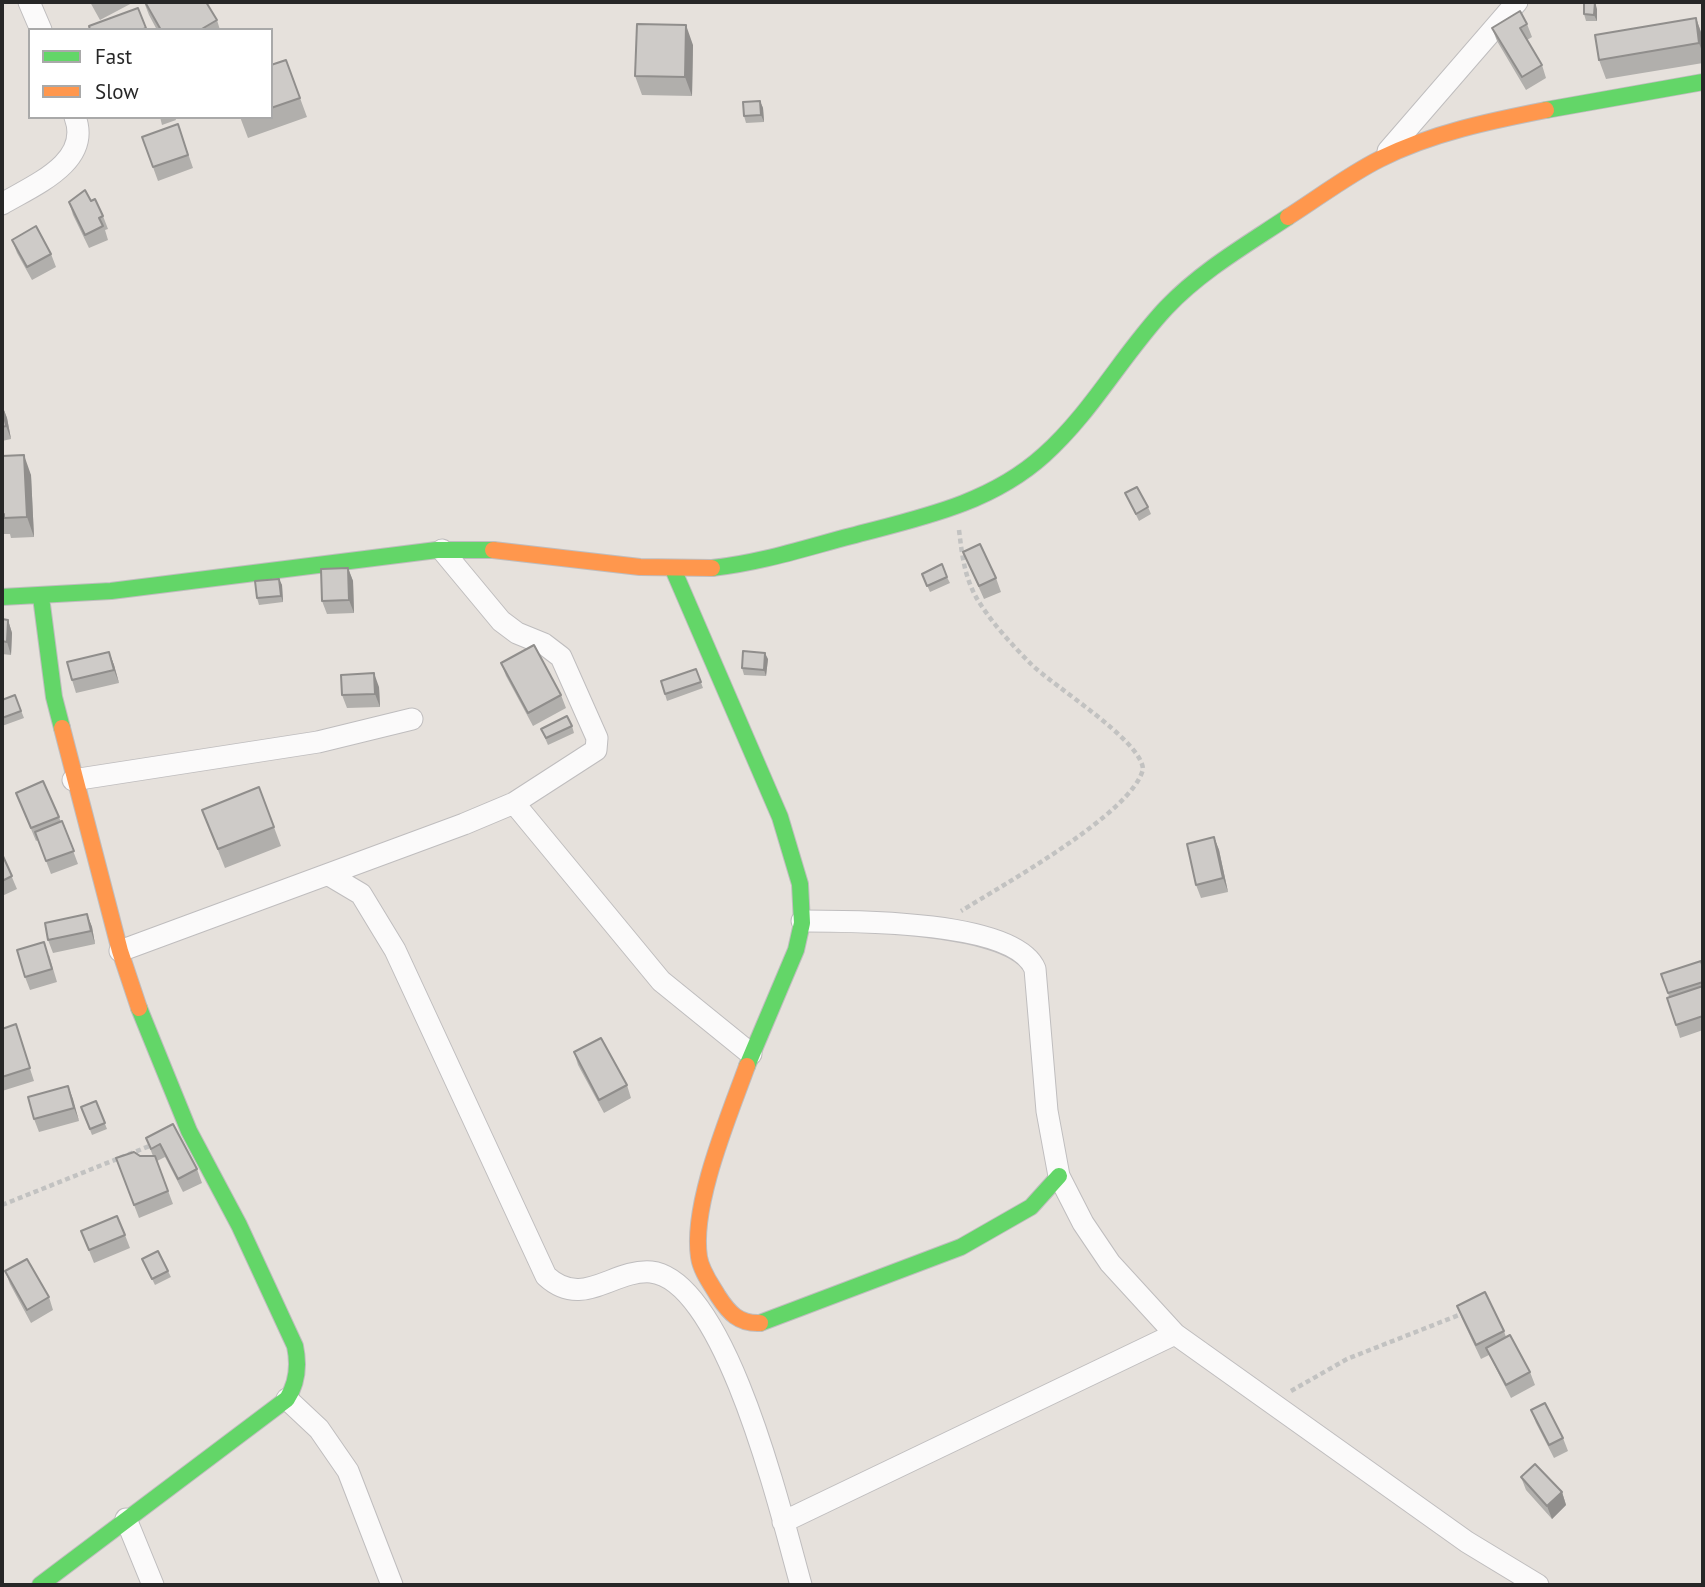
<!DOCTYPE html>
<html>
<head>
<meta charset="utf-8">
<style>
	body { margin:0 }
	#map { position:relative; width:1705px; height:1587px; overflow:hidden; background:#e6e1dc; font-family:"PT Sans",sans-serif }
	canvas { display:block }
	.frame { position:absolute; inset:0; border:4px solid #272727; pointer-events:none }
	.legend { position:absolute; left:28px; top:28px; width:245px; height:91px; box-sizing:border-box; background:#fff; border:2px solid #a9a9a9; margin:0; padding:9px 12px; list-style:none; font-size:21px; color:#272727 }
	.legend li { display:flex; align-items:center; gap:14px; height:35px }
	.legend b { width:35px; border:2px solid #a9a9a9 }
</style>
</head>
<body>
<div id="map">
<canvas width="1705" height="1587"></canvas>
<div class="frame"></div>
<ul class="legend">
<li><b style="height:9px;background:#63d668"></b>Fast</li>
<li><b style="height:9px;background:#ff974d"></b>Slow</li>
</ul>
</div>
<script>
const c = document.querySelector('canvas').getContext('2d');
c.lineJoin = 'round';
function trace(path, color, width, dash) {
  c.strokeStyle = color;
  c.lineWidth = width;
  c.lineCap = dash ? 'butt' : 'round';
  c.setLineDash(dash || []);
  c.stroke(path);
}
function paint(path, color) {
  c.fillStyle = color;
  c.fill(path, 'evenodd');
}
const street = new Path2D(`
	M 29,2 L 41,30
	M 1388,151 L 1517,2
	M 2,204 C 34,185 92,162 75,117
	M 73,780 L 318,742 L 412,719
	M 514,803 L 661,981 L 751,1054
	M 329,875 L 361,894 L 395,950 L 546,1276 C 583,1310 612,1269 651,1272 C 727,1280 783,1522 801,1585
	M 802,921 C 850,921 1015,920 1035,969 L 1047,1111 L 1059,1176 L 1083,1223 L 1110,1263 L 1175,1334 L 1467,1542 L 1538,1585
	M 120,951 L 464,824 L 514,803 L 596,750 L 597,738 L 561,657 L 544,644 L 517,633 L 501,621 L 442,550
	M 287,1399 L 319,1429 L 348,1471 L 392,1585
	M 126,1519 L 153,1585
	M 783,1522 L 1175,1334`);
const fast = new Path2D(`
	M 1546,110 L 1703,82
	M 712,568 C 760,563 805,548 851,536 C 919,518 990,504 1044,455 C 1092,412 1122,355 1166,308 C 1201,271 1246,245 1288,217
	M 673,569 L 780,817 L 800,884 L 802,923 L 796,950 L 747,1066
	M 2,597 L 111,591 L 437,550 L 493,550
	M 41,597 L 54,697 L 62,728
	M 760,1323 L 961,1247 L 1031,1207 L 1059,1176
	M 40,1585 L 287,1399 C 298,1382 299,1365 295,1346 L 239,1225 L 189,1131 L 139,1008`);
const slow = new Path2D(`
	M 1288,217 C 1318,198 1348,175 1380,159 C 1432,133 1490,121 1546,110
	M 493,550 L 640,567 L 712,568
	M 62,728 L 120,951 L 139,1008
	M 747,1066 C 729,1116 691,1205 699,1257 C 701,1271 711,1284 718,1296 C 729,1313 739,1324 760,1323`);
trace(street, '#bfbdbe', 23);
trace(fast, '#bfbdbe', 18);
trace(slow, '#bfbdbe', 18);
trace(new Path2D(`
	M 959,530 C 962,554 964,575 976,597 C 990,621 1012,645 1031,664 C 1053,686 1141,740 1143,769 C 1133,813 1001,886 961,911
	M 2,1205 L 152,1145
	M 1291,1391 L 1347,1359 L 1464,1313`), '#c2c2c1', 4.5, [5, 3.5]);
trace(street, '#fbfafa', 21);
trace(fast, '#63d668', 16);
trace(slow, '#ff974d', 16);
paint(new Path2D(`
	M 90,2 L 134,2 L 100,20 Z
	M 144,2 L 206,2 L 217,20 L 220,30 L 157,30 L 149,15 Z
	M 1597,9 L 1597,21 L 1586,21 L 1584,14 Z
	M 1696,18 L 1703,38 L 1703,63 L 1606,79 L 1599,60 Z
	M 1527,24 L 1532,37 L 1527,40 L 1542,65 L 1546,78 L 1526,90 L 1497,41 L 1492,28 Z
	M 693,45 L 692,96 L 642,95 L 635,76 Z
	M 286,60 L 307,117 L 248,138 L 240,117 L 271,117 L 271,65 Z
	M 760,101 L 763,108 L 764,122 L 746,123 L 744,116 Z
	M 160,117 L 175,117 L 176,120 L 162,125 Z
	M 178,124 L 193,168 L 158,181 L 142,137 Z
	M 91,201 L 103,216 L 108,229 L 105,230 L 108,240 L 89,248 L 73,215 L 69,202 Z
	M 12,240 L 51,254 L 56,267 L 32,280 L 17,253 Z
	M 2,405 L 7,418 L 11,439 L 2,441 Z
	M 2,456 L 31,475 L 34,537 L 11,538 L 10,534 L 4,534 L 4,545 L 2,545 Z
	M 1125,493 L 1148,507 L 1151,514 L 1139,521 Z
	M 963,552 L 996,578 L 1001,592 L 984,599 Z
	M 348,568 L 353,581 L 354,613 L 327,614 L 322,601 Z
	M 922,574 L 947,577 L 950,583 L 930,592 Z
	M 279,579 L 282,585 L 283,602 L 259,605 L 257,598 Z
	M 2,619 L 8,620 L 12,633 L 11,655 L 2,654 Z
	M 109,652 L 114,665 L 119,683 L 76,693 L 72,680 Z
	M 768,659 L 766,676 L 744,675 L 742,668 Z
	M 501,663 L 561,695 L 566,708 L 533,726 L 506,676 Z
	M 696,669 L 703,688 L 667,701 L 661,681 Z
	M 379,687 L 380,707 L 347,708 L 342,695 Z
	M 15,695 L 24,718 L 2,726 L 2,700 Z
	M 572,726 L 574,733 L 548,745 L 541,729 Z
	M 259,787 L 281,846 L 225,868 L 202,810 Z
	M 16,793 L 59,817 L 61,822 L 62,821 L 78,864 L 51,874 L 38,840 L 36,841 Z
	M 1214,837 L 1219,850 L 1228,892 L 1201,898 L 1196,885 Z
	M 2,854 L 17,889 L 2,896 Z
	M 87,914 L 92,927 L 95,944 L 53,953 L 48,940 Z
	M 49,955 L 57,982 L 30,990 L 25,977 Z
	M 1703,967 L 1703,1030 L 1680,1038 L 1676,1025 L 1668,993 Z
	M 2,1029 L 20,1038 L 34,1081 L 2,1091 Z
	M 574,1052 L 627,1085 L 631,1098 L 604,1113 L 578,1065 Z
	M 68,1086 L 79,1121 L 39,1132 L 34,1119 Z
	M 96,1101 L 107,1129 L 92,1135 L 81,1107 Z
	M 173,1124 L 197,1169 L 202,1183 L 183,1192 L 165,1157 L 157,1161 L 173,1204 L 139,1218 L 116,1158 L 153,1156 L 146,1138 Z
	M 81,1231 L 125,1235 L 130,1248 L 94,1263 Z
	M 142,1259 L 168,1271 L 171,1277 L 155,1285 Z
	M 5,1271 L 49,1297 L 53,1310 L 31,1323 L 10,1284 Z
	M 1457,1306 L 1504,1331 L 1506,1337 L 1530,1372 L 1535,1385 L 1511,1398 L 1489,1355 L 1481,1359 L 1462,1319 Z
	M 1531,1410 L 1563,1438 L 1568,1451 L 1554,1458 L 1536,1423 Z
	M 1521,1477 L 1562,1492 L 1566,1505 L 1552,1519 L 1526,1490 Z`), '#b1afac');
paint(new Path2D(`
	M 1595,2 L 1597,9 L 1597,21 L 1594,15 Z
	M 1696,18 L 1703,38 L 1703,54 L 1699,43 Z
	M 686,25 L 693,45 L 692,96 L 685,77 Z
	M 760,101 L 763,108 L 764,122 L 761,115 Z
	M 2,405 L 7,418 L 11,439 L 6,426 Z
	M 24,455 L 31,475 L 34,537 L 27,517 Z
	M 2,528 L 4,534 L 4,545 L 2,538 Z
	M 348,568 L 353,581 L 354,613 L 349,600 Z
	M 279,579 L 282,585 L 283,602 L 281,596 Z
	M 8,620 L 12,633 L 11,655 L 7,642 Z
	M 109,652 L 114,665 L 119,683 L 114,670 Z
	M 765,653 L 768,659 L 766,676 L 764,670 Z
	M 374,673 L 379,687 L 380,707 L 375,694 Z
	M 1214,837 L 1219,850 L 1228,892 L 1223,878 Z
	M 87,914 L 92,927 L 95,944 L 91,931 Z
	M 68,1086 L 73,1099 L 79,1121 L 74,1108 Z
	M 1562,1492 L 1566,1505 L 1552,1519 L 1547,1506 Z`), '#908e8c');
const building = new Path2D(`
	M 145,2 L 206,2 L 217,20 L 200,30 L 161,30 Z
	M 1584,2 L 1595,2 L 1594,15 L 1584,14 Z
	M 138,8 L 146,28 L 141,30 L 90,30 L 89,26 Z
	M 1520,11 L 1527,24 L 1520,28 L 1542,65 L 1522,77 L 1492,28 Z
	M 1696,18 L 1699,43 L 1599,60 L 1595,35 Z
	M 637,24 L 686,25 L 685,77 L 635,76 Z
	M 286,60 L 300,98 L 271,108 L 271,65 Z
	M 760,101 L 761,115 L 744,116 L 743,102 Z
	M 178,124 L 188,155 L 153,167 L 142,137 Z
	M 85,190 L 91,201 L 95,199 L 103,216 L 99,218 L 103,226 L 85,235 L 69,202 Z
	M 36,226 L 51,254 L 27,267 L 12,240 Z
	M 2,405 L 6,426 L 2,427 Z
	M 24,455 L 27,517 L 4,518 L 4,514 L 2,514 L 2,456 Z
	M 1137,487 L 1148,507 L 1136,514 L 1125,493 Z
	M 980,544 L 996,578 L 979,586 L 963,552 Z
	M 942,564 L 947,577 L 927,586 L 922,574 Z
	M 348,568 L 349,600 L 322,601 L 321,569 Z
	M 279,579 L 281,596 L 257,598 L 255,581 Z
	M 2,619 L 8,620 L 7,642 L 2,641 Z
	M 534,645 L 561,695 L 528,713 L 501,663 Z
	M 743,651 L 765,653 L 764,670 L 742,668 Z
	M 109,652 L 114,670 L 72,680 L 67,662 Z
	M 696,669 L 701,682 L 665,694 L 661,681 Z
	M 374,673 L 375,694 L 342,695 L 341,675 Z
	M 15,695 L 21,711 L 2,718 L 2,700 Z
	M 567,716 L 572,726 L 546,738 L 541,729 Z
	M 43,781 L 59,817 L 31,828 L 16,793 Z
	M 259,787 L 274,827 L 218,849 L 202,810 Z
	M 62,821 L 74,851 L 46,861 L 35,832 Z
	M 1214,837 L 1223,878 L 1196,885 L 1187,844 Z
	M 2,854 L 12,876 L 2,881 Z
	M 87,914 L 91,931 L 48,940 L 45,923 Z
	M 44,942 L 52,969 L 25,977 L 17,950 Z
	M 1701,961 L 1703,968 L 1703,982 L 1668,993 L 1661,974 Z
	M 1703,986 L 1703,1016 L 1676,1025 L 1667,998 Z
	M 16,1024 L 30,1068 L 2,1077 L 2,1029 Z
	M 601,1038 L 627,1085 L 599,1100 L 574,1052 Z
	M 68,1086 L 74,1108 L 34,1119 L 28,1097 Z
	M 96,1101 L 105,1123 L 90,1129 L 81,1107 Z
	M 173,1124 L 197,1169 L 178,1179 L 160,1144 L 151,1149 L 146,1138 Z
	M 134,1152 L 140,1156 L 155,1156 L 168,1191 L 134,1205 L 116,1158 Z
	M 117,1216 L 125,1235 L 89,1250 L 81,1231 Z
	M 158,1251 L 168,1271 L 152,1279 L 142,1259 Z
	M 27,1259 L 49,1297 L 27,1310 L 5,1271 Z
	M 1485,1292 L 1504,1331 L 1476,1345 L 1457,1306 Z
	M 1510,1335 L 1530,1372 L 1506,1385 L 1486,1348 Z
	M 1545,1403 L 1563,1438 L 1549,1445 L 1531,1410 Z
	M 1535,1464 L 1562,1492 L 1547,1506 L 1521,1477 Z`);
paint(building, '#cecbc8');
trace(building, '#908e8c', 2);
</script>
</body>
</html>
